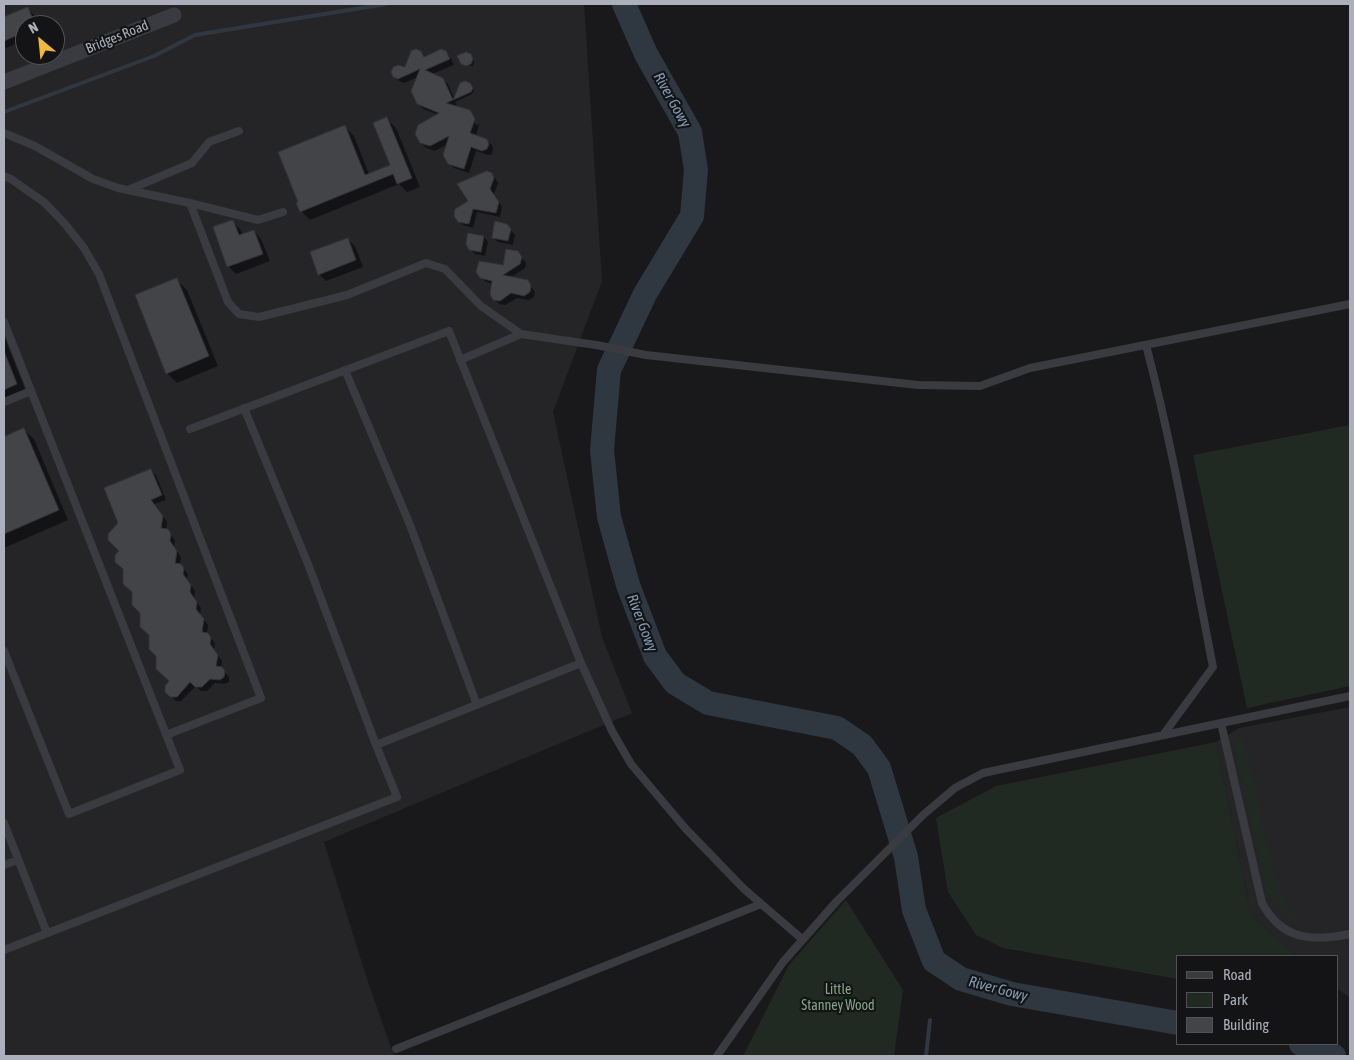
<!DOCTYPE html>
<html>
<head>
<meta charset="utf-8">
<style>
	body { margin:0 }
	#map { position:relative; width:1354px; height:1060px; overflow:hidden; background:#19191b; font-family:"Asap Condensed",sans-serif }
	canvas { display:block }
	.frame { position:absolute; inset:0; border:5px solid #abb0bb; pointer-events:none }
	.legend { position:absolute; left:1176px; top:955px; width:162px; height:90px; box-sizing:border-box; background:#141416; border:1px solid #505258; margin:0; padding:6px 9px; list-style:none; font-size:15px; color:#abb0bb }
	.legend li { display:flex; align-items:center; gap:10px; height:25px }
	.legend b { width:25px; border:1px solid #505258 }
	.north { position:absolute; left:15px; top:15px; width:50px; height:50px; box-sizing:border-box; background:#141416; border:1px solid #505258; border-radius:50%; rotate:332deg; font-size:14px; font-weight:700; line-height:20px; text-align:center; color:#abb0bb }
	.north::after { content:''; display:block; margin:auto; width:18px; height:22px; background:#f3ba3a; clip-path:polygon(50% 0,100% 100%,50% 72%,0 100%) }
</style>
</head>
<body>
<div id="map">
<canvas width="1354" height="1060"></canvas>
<div class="frame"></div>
<ul class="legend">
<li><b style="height:6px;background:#3a3b40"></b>Road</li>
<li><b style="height:14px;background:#212a22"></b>Park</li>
<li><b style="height:14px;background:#434448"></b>Building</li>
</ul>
<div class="north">N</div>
</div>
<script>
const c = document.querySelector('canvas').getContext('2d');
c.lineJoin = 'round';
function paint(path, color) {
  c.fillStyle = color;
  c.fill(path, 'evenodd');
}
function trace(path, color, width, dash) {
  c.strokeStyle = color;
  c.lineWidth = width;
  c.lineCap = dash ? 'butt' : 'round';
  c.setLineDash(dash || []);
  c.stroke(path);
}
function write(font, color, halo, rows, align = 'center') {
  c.font = font + ' "Asap Condensed",sans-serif';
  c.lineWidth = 4.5;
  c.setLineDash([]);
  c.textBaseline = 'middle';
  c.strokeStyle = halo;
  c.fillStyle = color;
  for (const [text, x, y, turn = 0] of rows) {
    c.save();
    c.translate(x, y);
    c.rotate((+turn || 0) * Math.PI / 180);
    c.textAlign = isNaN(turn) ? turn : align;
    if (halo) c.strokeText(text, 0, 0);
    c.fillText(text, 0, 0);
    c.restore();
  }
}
paint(new Path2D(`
	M 4,4 L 584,4 L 602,281 L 553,412 L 602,637 L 632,713 L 324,842 L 368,982 L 394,1056 L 4,1056 ZM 25,25 L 55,25 L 55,55 L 25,55 Z
	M 1350,707 L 1350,998 L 1338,989 L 1338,956 L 1297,956 L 1251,915 L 1216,742 L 1239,728 Z`), '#252528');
paint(new Path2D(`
	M 1350,425 L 1350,686 L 1247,708 L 1193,455 Z
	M 1243,737 L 1275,876 L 1298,927 L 1267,892 L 1233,739 Z
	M 1216,742 L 1251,915 L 1297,956 L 1178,956 L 1178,979 L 1003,948 L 976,935 L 948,892 L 936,818 L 996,786 Z
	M 846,900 L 903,990 L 894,1056 L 743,1056 L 789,965 Z`), '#212a22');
paint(new Path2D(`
	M 28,9 L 34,15 L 38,25 L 25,25 L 25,40 L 4,49 L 4,19 Z
	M 421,52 L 426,57 L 445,52 L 451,58 L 454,65 L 432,74 L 443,79 L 448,84 L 455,100 L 461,84 L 470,84 L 474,90 L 472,94 L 455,102 L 457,105 L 454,107 L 470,114 L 476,125 L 479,124 L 479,125 L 476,136 L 486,140 L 492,145 L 493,149 L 492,154 L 488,155 L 476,151 L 469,173 L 454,168 L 449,163 L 448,144 L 435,151 L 426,148 L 421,143 L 439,115 L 423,109 L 418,104 L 418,77 L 404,83 L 399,81 L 394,76 L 405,69 Z
	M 470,55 L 474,61 L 473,66 L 471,66 L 462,63 Z
	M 387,119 L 396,128 L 420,187 L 407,192 L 399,184 L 310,220 L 301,211 L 345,127 L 354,136 L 369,174 L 391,165 Z
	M 491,174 L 496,179 L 498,183 L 494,194 L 502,207 L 500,217 L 477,212 L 473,228 L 463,225 L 459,221 L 470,202 Z
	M 233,222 L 240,229 L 243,235 L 254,231 L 261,239 L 270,261 L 236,274 L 228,266 Z
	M 506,225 L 515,235 L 513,245 L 498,242 L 493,237 Z
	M 484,237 L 488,242 L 485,256 L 475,254 L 470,249 Z
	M 347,239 L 355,246 L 363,267 L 326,281 L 319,274 Z
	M 517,252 L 526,263 L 525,268 L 510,278 L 529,284 L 534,291 L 535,291 L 534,297 L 529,300 L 517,298 L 505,305 L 499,304 L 494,299 L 493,284 L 486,282 L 481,277 L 504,267 Z
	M 177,280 L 187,290 L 218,366 L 177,383 L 167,373 Z
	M 4,336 L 27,394 L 4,403 Z
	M 24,430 L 34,439 L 68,520 L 4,548 L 4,438 Z
	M 151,471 L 156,475 L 166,500 L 154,504 L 167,522 L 166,530 L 175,540 L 174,547 L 181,557 L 180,564 L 188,574 L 187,579 L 195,591 L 194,598 L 201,608 L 200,615 L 208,625 L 207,634 L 215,643 L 214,650 L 222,661 L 221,668 L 229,677 L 229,682 L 225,684 L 215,683 L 207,691 L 201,691 L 196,686 L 181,701 L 176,701 L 166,692 L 173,687 L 157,655 L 141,613 L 121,551 L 120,523 Z`), '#0007');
trace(new Path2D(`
	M 4,112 L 154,56 L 195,35 L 386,4
	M 926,1056 L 930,1020`), '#2f3840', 4);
trace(new Path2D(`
	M 624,4 L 646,54 L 690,132 L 696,170 L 692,216 L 645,294 L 609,370 L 602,450 L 609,517 L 628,585 L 655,656 L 675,683 L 708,703 L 837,728 L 862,745 L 879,768 L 906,857 L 914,910 L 934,961 L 961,979 L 1012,994 L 1178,1023
	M 1301,1044 L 1312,1046 L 1334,1056`), '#2f3840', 24);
const building = new Path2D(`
	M 28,7 L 35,25 L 25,25 L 25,32 L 4,41 L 4,17 Z
	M 416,49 L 421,51 L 424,57 L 441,49 L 446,51 L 450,59 L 425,70 L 443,78 L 453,100 L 446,103 L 470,110 L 475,119 L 470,133 L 487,139 L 489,144 L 487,149 L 482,151 L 471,147 L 464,169 L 448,164 L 443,155 L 449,136 L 430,146 L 420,143 L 415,134 L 418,125 L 439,113 L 417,104 L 411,91 L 420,69 L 398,79 L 393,77 L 391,72 L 393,67 L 398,65 L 405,67 L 411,51 Z
	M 466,52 L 471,54 L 473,59 L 471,64 L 466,66 L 461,64 L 457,56 Z
	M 465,81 L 470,83 L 473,88 L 471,92 L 453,100 L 460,83 Z
	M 387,117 L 412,178 L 397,184 L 393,174 L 300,212 L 296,203 L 298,202 L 278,152 L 345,125 L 365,175 L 390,165 L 373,123 Z
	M 487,171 L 492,173 L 494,178 L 490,189 L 499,202 L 496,213 L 473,209 L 469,224 L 458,222 L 454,216 L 455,209 L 468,201 L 457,184 Z
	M 233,220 L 239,235 L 254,230 L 263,254 L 227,267 L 213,227 Z
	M 495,221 L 507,224 L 511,229 L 508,241 L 492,238 Z
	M 468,233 L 484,236 L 481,252 L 469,250 L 466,244 Z
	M 348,238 L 356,260 L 318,275 L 310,252 Z
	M 506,249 L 518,251 L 522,257 L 520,264 L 503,275 L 528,280 L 531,286 L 530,292 L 524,296 L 511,293 L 500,301 L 493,300 L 490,294 L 492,281 L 480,278 L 476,272 L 479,261 L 503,265 Z
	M 177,278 L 209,356 L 166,374 L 135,295 Z
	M 4,351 L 17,384 L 4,390 Z
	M 24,428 L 59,510 L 4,534 L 4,437 Z
	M 151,469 L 162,495 L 151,500 L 163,516 L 161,528 L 168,529 L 171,534 L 170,541 L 177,551 L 175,563 L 181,564 L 184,568 L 183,574 L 191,585 L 190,592 L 197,602 L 196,609 L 204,619 L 202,632 L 208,633 L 211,638 L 210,644 L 218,655 L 216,666 L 222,667 L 225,671 L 224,677 L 220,680 L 210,679 L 202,687 L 195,687 L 190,682 L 177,697 L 170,697 L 165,692 L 165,686 L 169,681 L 156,669 L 156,656 L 149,649 L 149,635 L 140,627 L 140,613 L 132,605 L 132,592 L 123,584 L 123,569 L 115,562 L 115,555 L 119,551 L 108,540 L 108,534 L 118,523 L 104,488 Z`);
paint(building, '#434448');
trace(building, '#333337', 1);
trace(new Path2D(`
	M 4,133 L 35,146 L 93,179 L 118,188 L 190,203 L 258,220 L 283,212
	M 4,176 L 11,179 L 45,203 L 65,224 L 84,248 L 99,274 L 261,698 L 166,735
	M 128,190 L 192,163 L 209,142 L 239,131
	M 190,203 L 228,302 L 239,314 L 259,317 L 347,295 L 426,263 L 445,269 L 481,306 L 521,334 L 460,360
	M 4,322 L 180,770 L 69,814 L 4,651
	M 521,334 L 596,345 L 646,355 L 918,385 L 980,386 L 1030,368 L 1350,304
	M 1146,345 C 1174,451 1192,560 1213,667 L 1163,735
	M 345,370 L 410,525 L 477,705
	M 4,402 L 31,391
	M 190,429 L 449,331 L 581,663 L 376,745
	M 581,663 L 612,731 L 631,764 L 685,828 L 744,889 L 802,939
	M 1221,723 L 1262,903 C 1282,940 1312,942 1350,934
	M 4,823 L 47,933
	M 4,865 L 18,860
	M 4,950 L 397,797 L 376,745 L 308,564 L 244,408
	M 396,1049 L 761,904
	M 717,1056 L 783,962 L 837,901 L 923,815 L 955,788 L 983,773 L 1350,696`), '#3a3b40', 8);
trace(new Path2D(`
	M 4,82 L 174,15`), '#3a3b40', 15);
write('14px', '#abb0bb', '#141416', [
	["Bridges Road",117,37,-22]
]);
write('14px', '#83a686', '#141416', [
	["Little",838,990],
	["Stanney Wood",838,1006]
]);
write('italic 15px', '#839cb5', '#141416', [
	["River Gowy",672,100,61],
	["River Gowy",642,623,69],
	["River Gowy",998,989,15]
]);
</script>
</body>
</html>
